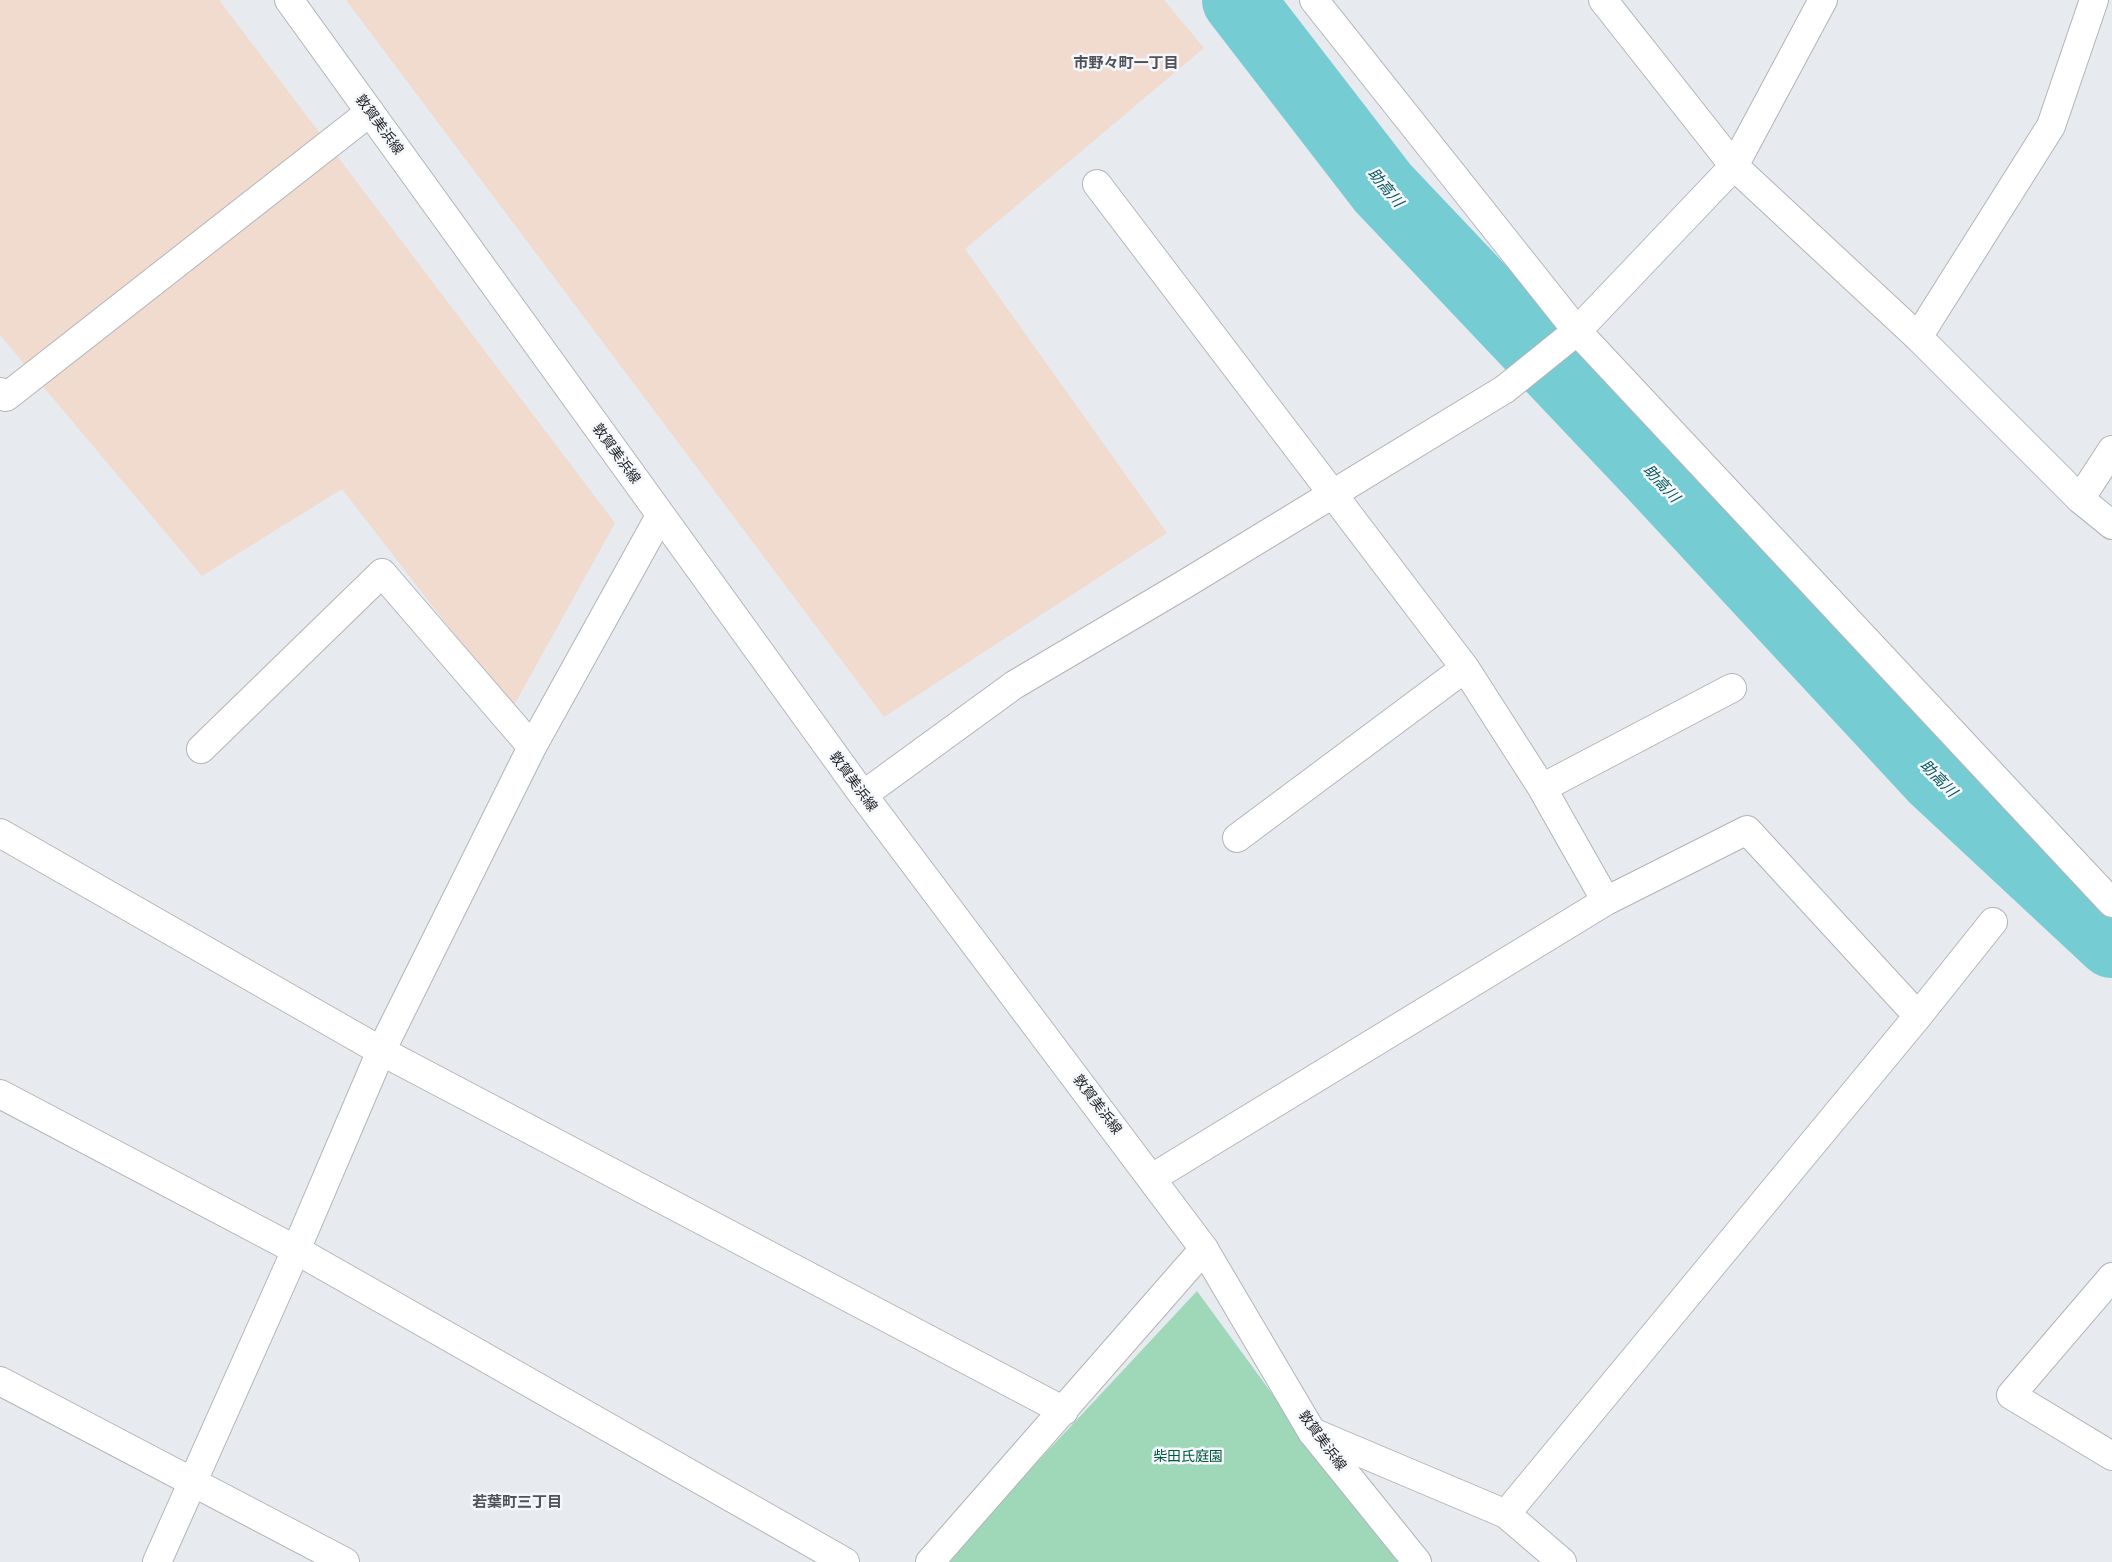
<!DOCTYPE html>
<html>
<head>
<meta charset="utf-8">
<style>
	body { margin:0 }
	canvas { display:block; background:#e7eaef }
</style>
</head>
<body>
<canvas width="2112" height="1562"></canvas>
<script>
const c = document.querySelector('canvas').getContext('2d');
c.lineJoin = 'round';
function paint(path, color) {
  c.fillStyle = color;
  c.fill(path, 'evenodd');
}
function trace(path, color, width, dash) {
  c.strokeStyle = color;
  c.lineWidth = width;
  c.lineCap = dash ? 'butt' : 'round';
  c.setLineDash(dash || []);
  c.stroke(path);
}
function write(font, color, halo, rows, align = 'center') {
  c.font = font + ' Helvetica,"Noto Sans JP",sans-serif';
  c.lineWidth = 5;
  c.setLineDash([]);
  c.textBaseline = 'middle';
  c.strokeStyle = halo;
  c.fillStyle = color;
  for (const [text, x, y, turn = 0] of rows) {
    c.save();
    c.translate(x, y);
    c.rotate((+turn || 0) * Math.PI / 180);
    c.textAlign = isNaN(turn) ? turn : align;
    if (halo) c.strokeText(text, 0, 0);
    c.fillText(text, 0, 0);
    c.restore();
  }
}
paint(new Path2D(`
	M 0,0 L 219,0 L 615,523 L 512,709 L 342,489 L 202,576 L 0,335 Z
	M 346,0 L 1164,0 L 1204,48 L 965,249 L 1167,533 L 884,717 Z`), '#f1dbce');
paint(new Path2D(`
	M 1197,1291 L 1300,1432 L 1402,1562 L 944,1562 Z`), '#9fd8b8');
trace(new Path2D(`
	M 1238,0 L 1383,188 L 1653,473 L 1936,778 L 2112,942`), '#76ccd3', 72);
const street = new Path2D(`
	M 1314,0 L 1577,331 L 2112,903
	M 1097,184 L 1465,668 L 1542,788 L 1606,901
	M 1577,331 L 1734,166 L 1603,0
	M 1918,337 L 2051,126 L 2094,0
	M 0,392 L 6,397 L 370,112
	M 2080,499 L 2112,450
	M 201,749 L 382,573 L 532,747
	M 1542,788 L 1732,688
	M 863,795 L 1014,685 L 1185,584 L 1505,389
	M 0,833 L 381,1051 L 1064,1411
	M 1237,838 L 1465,668
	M 0,1094 L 296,1250 L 845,1562
	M 1152,1178 L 1606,901 L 1747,830 L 1918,1016
	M 2112,1277 L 2011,1395 L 2112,1456
	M 0,1381 L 345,1562
	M 1312,1432 L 1506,1514 L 1562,1562
	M 1506,1514 L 1918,1016 L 1993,922
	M 157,1562 L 296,1250 L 381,1051 L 532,747 L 660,516
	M 930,1562 L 1204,1249`);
const secondary = new Path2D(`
	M 289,0 L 863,795 L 1204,1249 L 1312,1432 L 1417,1562
	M 1823,0 L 1734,166 L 1918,337 L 2080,499 L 2112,525
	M 1505,389 L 1577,331`);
trace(street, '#b1b4b9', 30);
trace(secondary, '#b1b4b9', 30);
trace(street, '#fff', 28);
trace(secondary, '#fff', 28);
write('14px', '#1c1d1f', '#f4f7fc', [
	["敦賀美浜線",379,125,54],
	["敦賀美浜線",616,454,54],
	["敦賀美浜線",853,782,54],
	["敦賀美浜線",1097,1105,53],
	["敦賀美浜線",1322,1441,54]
]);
write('14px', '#025838', '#f4f7fc', [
	["柴田氏庭園",1188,1457]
]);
write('bold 15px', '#505256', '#f4f7fc', [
	["市野々町一丁目",1126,64],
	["若葉町三丁目",517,1503]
]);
write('italic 15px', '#06565b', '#f4f7fc', [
	["助高川",1385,188,50],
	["助高川",1661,484,47],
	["助高川",1938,779,45]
]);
</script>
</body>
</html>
